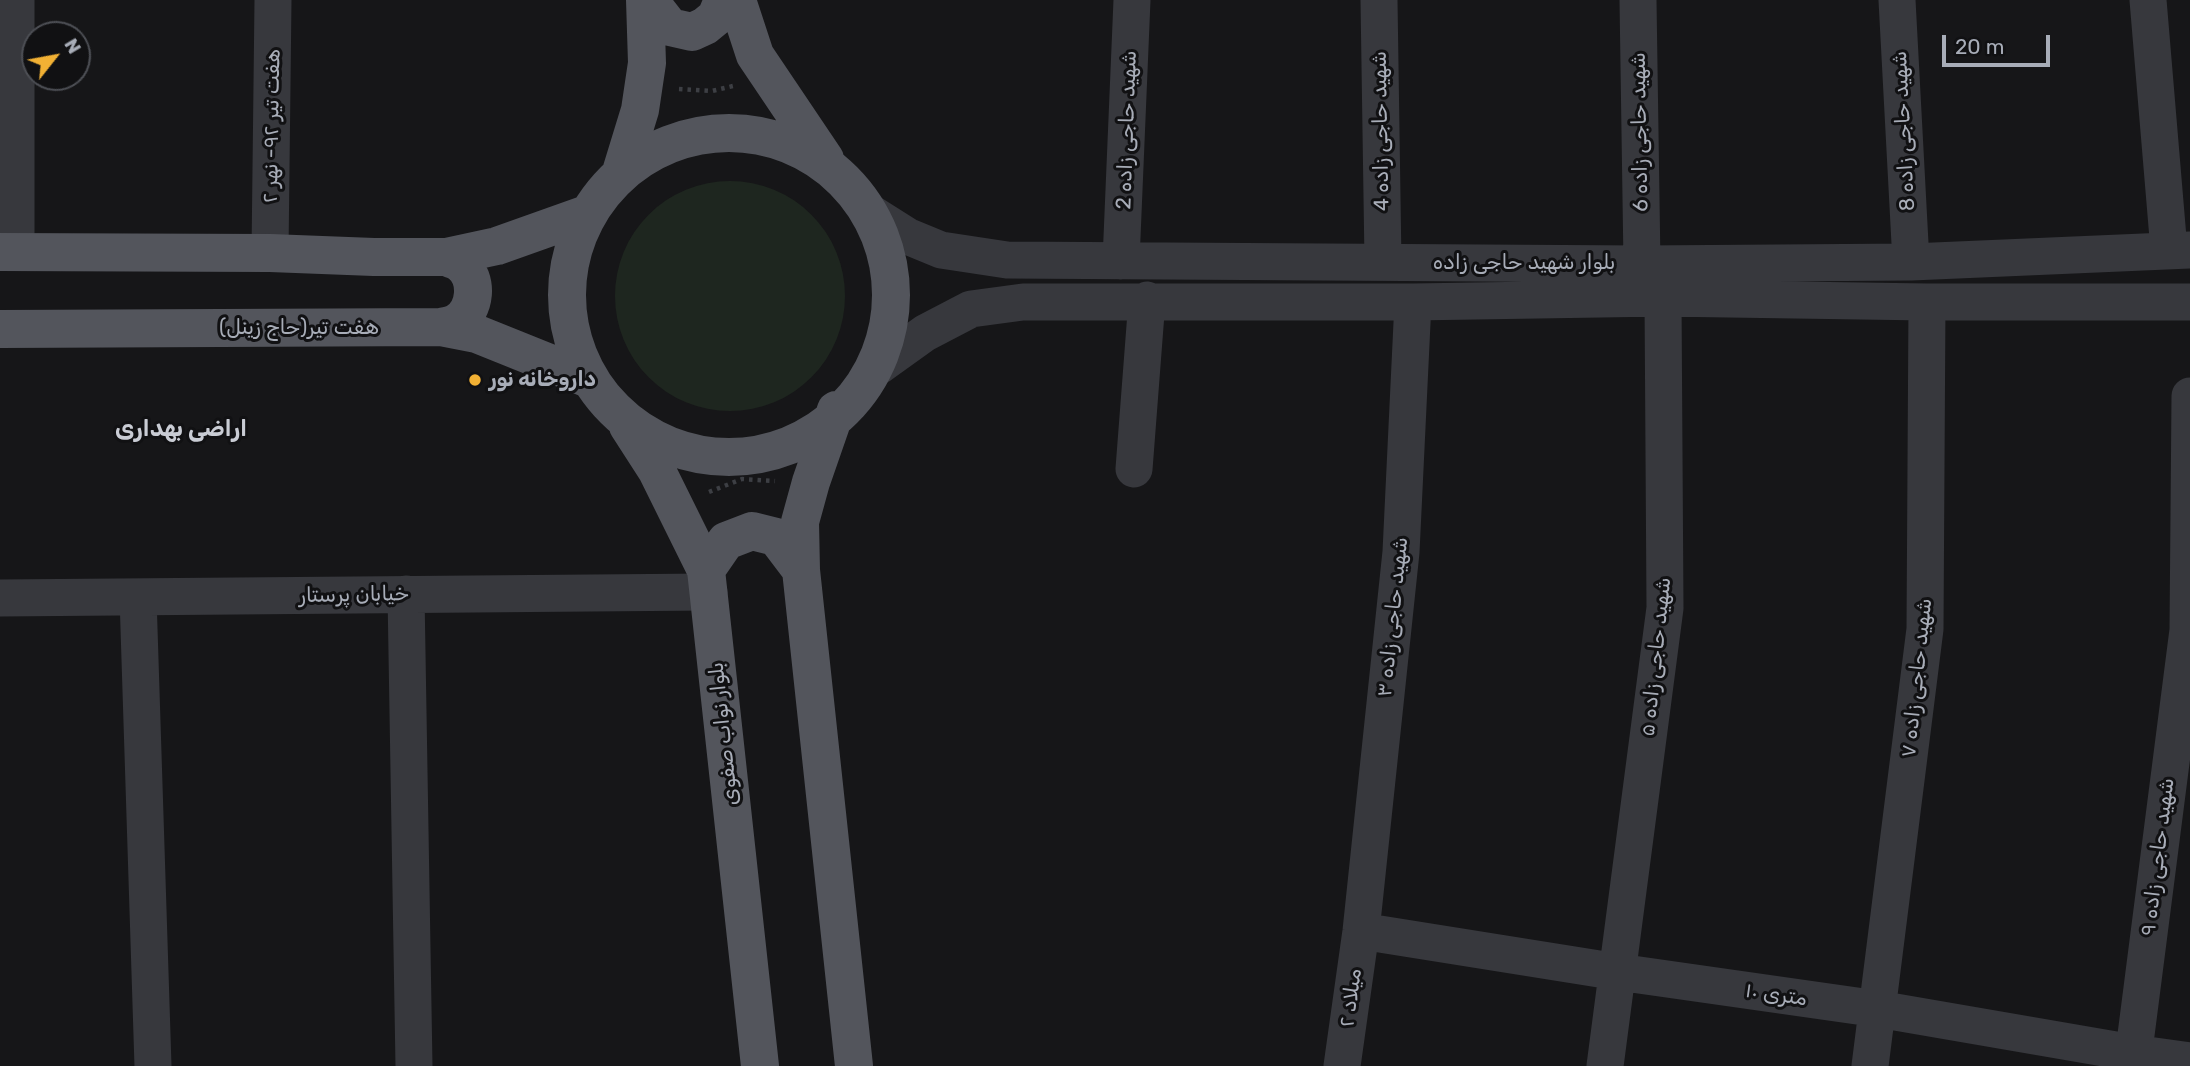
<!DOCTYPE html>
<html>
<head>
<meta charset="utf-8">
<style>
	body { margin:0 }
	#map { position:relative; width:2190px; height:1066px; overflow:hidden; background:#161618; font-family:Rubik,sans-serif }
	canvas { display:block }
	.north { position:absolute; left:21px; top:21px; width:70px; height:70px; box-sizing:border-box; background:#111113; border:2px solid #4d4f55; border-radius:50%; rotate:59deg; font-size:19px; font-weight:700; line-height:28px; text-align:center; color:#a8adb8 }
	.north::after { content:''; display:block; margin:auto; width:24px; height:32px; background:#f2b134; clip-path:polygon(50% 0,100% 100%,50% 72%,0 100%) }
	.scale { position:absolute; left:1942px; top:35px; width:108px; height:32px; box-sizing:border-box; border:4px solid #a8adb8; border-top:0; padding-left:9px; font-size:21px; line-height:24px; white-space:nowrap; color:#a8adb8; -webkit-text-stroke:5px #111113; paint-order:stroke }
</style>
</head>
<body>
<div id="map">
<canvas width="2190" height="1066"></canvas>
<div class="north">N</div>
<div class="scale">20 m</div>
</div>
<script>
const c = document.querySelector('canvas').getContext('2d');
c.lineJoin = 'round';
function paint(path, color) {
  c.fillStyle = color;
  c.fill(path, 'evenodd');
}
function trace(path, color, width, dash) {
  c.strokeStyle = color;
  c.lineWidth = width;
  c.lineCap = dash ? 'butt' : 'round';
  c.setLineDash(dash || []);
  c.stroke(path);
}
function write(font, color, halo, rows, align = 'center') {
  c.font = font + ' Rubik,Cairo,sans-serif';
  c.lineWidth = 6;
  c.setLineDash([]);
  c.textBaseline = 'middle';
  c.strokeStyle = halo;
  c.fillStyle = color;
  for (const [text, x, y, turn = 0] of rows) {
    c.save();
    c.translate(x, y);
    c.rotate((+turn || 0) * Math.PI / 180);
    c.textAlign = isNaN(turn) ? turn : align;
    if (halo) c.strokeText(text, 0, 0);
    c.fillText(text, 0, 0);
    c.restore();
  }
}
paint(new Path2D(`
	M615 296a115 115 0 1 1 230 0a115 115 0 1 1-230 0Z`), '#1e261f');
trace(new Path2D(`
	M 679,89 L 712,91 L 733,86
	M 709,492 L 742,479 L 775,481`), '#3d3f44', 4.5, [3.5, 5]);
trace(new Path2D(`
	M 1379,0 L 1383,262
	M 1638,0 L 1642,264
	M 1897,0 L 1911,262
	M 2148,0 L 2169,250
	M 869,212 L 907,236 L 941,250 L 1007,260 L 1642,264 L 1911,262 L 2190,250
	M 16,252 L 16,0
	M 270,253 L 273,0
	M 1121,261 L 1132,0
	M 879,366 L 925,333 L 971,309 L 1023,302 L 1413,302 L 1663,298 L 1927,302 L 2190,302
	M 1134,469 L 1147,300
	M 406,594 L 414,1066
	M 138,597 L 153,1066
	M 0,598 L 709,592
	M 1361,931 L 1618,972 L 1878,1009 L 2133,1053 L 2190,1061
	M 1342,1066 L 1361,931 L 1401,552 L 1413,302
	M 1605,1066 L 1665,608 L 1663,298
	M 1870,1066 L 1925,629 L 1927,302
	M 2132,1066 L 2188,630 L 2190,396`), '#37383d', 37);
trace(new Path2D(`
	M 649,0 L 670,27 L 692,32 L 705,26 L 716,17 L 723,0
	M 737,0 L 755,55 L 825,159
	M567 295a162 162 0 1 1 324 0a162 162 0 1 1-324 0Z
	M 621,172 L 640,110 L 647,63 L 645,0
	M 0,252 L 270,253 L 374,257 L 446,257 L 497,246 L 587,214
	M 441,327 C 445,326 452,325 457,322 C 476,310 479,279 461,264 C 457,261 451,259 446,257
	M 0,329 L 441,327 L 477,334 L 589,379
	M 836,410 L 811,482 L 800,522 L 801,570 L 854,1066
	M 628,426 L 657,471 L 706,570 L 760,1066
	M 706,570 L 726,541 L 752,531 L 776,537 L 801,570`), '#53555c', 38);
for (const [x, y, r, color] of [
	[475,380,7,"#f2b134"]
]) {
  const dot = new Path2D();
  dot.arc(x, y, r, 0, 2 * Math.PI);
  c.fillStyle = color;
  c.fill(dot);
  trace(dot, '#111113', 2.5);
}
write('21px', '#a8adb8', '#111113', [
	["هفت تیر ۹۲- نهر ۲",272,126,-89],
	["شهید حاجی زاده 2",1127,130,-88],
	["شهید حاجی زاده 4",1381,131,-91],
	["شهید حاجی زاده 8",1904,131,-93],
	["شهید حاجی زاده 6",1640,132,-91],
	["بلوار شهید حاجی زاده",1524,263],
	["هفت تیر(حاج زینل)",299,328],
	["خیابان پرستار",354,595,-1],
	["شهید حاجی زاده ۳",1393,617,-84],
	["شهید حاجی زاده ۵",1656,657,-84],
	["شهید حاجی زاده ۷",1917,678,-84],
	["بلوار نواب صفوی",724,734,-96],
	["شهید حاجی زاده ۹",2158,857,-83],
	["۱۰ متری",1776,995,8],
	["میلاد ۲",1351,998,-82]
]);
write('bold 21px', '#a8adb8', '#111113', [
	["داروخانه نور",489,380]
], 'left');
write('bold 23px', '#c9ccd4', '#111113', [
	["اراضی بهداری",181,429]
]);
</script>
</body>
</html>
